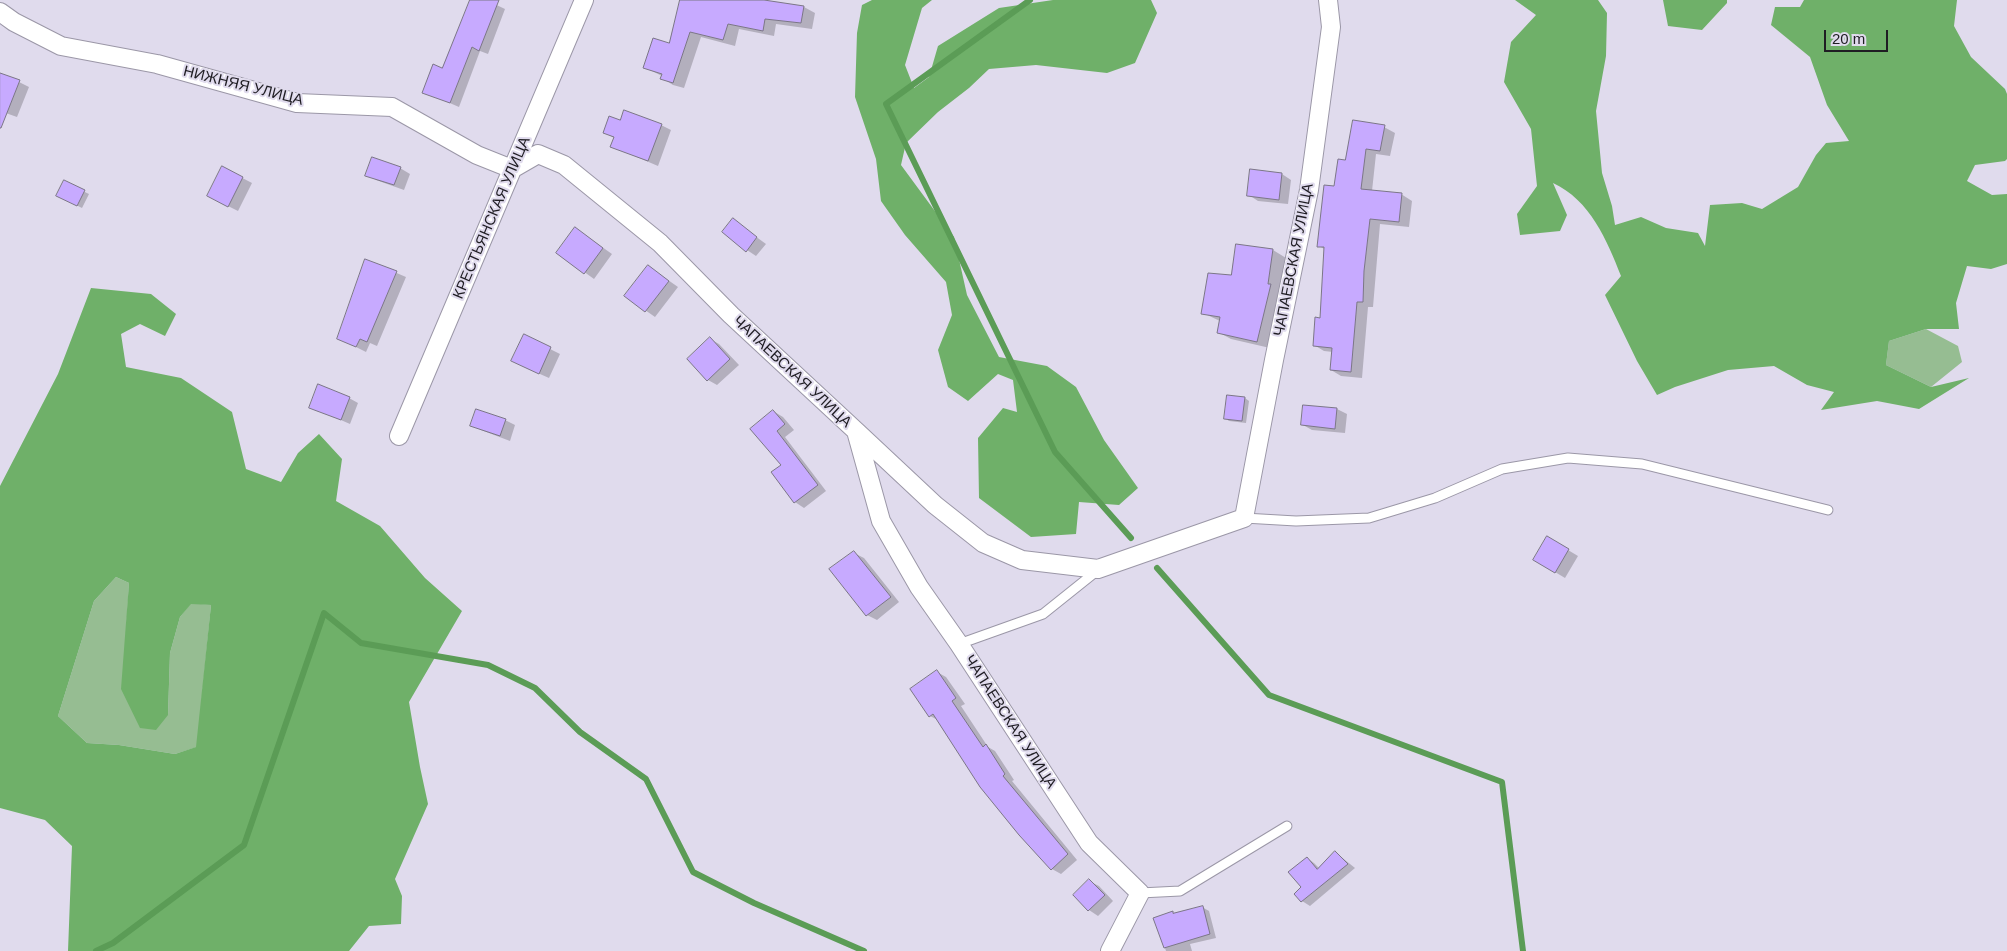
<!DOCTYPE html>
<html>
<head>
<meta charset="utf-8">
<style>
	body { margin:0 }
	#map { position:relative; width:2007px; height:951px; overflow:hidden; background:#e0dbed; font-family:Helvetica,sans-serif }
	canvas { display:block }
	.scale { position:absolute; left:1824px; top:30px; width:64px; height:22px; box-sizing:border-box; border:2px solid #1f1d23; border-top:0; padding-left:6px; font-size:15px; line-height:18px; white-space:nowrap; color:#1f1d23; -webkit-text-stroke:4px #e0dbed; paint-order:stroke }
</style>
</head>
<body>
<div id="map">
<canvas width="2007" height="951"></canvas>
<div class="scale">20 m</div>
</div>
<script>
const c = document.querySelector('canvas').getContext('2d');
c.lineJoin = 'round';
function paint(path, color) {
  c.fillStyle = color;
  c.fill(path, 'evenodd');
}
function trace(path, color, width, dash) {
  c.strokeStyle = color;
  c.lineWidth = width;
  c.lineCap = dash ? 'butt' : 'round';
  c.setLineDash(dash || []);
  c.stroke(path);
}
function write(font, color, halo, rows, align = 'center') {
  c.font = font + ' Helvetica,sans-serif';
  c.lineWidth = 4;
  c.setLineDash([]);
  c.textBaseline = 'middle';
  c.strokeStyle = halo;
  c.fillStyle = color;
  for (const [text, x, y, turn = 0] of rows) {
    c.save();
    c.translate(x, y);
    c.rotate((+turn || 0) * Math.PI / 180);
    c.textAlign = isNaN(turn) ? turn : align;
    if (halo) c.strokeText(text, 0, 0);
    c.fillText(text, 0, 0);
    c.restore();
  }
}
paint(new Path2D(`
	M 1926,329 L 1958,346 L 1962,362 L 1931,387 L 1886,365 L 1889,341 Z
	M 116,577 L 129,583 L 126,633 L 168,715 L 170,653 L 180,617 L 191,603 L 211,605 L 197,747 L 175,754 L 119,745 L 87,743 L 58,716 L 94,601 Z`), '#96bd92');
paint(new Path2D(`
	M 872,0 L 932,0 L 922,8 L 905,65 L 914,88 L 929,77 L 938,46 L 999,8 L 1053,0 L 1151,0 L 1157,13 L 1135,63 L 1107,73 L 1036,65 L 989,69 L 969,88 L 938,112 L 906,143 L 901,165 L 954,237 L 967,295 L 999,357 L 1047,366 L 1076,387 L 1104,440 L 1138,488 L 1119,505 L 1079,502 L 1076,534 L 1031,537 L 979,498 L 978,438 L 1003,408 L 1017,412 L 1013,380 L 998,374 L 968,401 L 948,387 L 938,350 L 952,315 L 946,282 L 905,235 L 881,201 L 876,159 L 855,97 L 857,33 L 862,5 Z
	M 1515,0 L 1598,0 L 1607,13 L 1606,56 L 1596,111 L 1602,173 L 1612,206 L 1615,225 L 1641,217 L 1666,228 L 1698,233 L 1705,246 L 1710,205 L 1742,203 L 1762,209 L 1798,187 L 1816,155 L 1826,143 L 1849,141 L 1827,105 L 1810,57 L 1771,25 L 1775,7 L 1800,7 L 1804,0 L 1957,0 L 1954,26 L 1971,57 L 2005,89 L 2007,94 L 2007,159 L 2005,161 L 1975,165 L 1967,181 L 1992,195 L 2007,194 L 2007,264 L 1991,269 L 1967,266 L 1956,303 L 1959,329 L 1926,329 L 1889,341 L 1886,365 L 1931,387 L 1969,378 L 1919,409 L 1877,401 L 1821,410 L 1834,392 L 1807,385 L 1774,366 L 1728,370 L 1675,387 L 1657,395 L 1637,361 L 1605,295 L 1621,276 C 1607,240 1590,200 1553,183 L 1567,215 L 1560,231 L 1520,235 L 1517,214 L 1537,186 L 1531,129 L 1504,82 L 1511,42 L 1536,15 Z
	M 1663,0 L 1727,0 L 1727,3 L 1702,30 L 1668,26 Z
	M 91,288 L 151,294 L 176,314 L 165,336 L 140,324 L 121,334 L 126,367 L 181,378 L 232,412 L 246,469 L 281,482 L 298,453 L 319,434 L 342,459 L 336,501 L 380,526 L 425,578 L 462,611 L 409,702 L 420,767 L 428,804 L 395,879 L 402,896 L 401,924 L 369,926 L 349,951 L 68,951 L 72,846 L 45,820 L 0,808 L 0,486 L 58,374 ZM 116,577 L 129,583 L 121,689 L 140,728 L 156,730 L 168,715 L 170,653 L 180,617 L 191,604 L 211,605 L 196,747 L 175,754 L 119,745 L 87,743 L 58,716 L 94,601 Z`), '#6fb069');
paint(new Path2D(`
	M 471,0 L 486,0 L 505,9 L 488,54 L 480,51 L 459,107 L 424,92 L 442,69 Z
	M 682,0 L 757,0 L 804,7 L 815,13 L 812,29 L 776,24 L 774,36 L 739,29 L 735,46 L 701,37 L 684,88 L 673,85 L 662,78 L 662,76 L 644,67 L 670,44 Z
	M 0,76 L 19,82 L 29,87 L 17,117 L 0,111 Z
	M 621,122 L 661,125 L 671,130 L 658,166 L 611,146 L 614,138 L 604,132 Z
	M 1384,127 L 1395,133 L 1390,156 L 1376,154 L 1372,191 L 1401,194 L 1412,201 L 1409,227 L 1380,224 L 1373,307 L 1368,307 L 1362,378 L 1341,376 L 1331,370 L 1333,352 L 1324,351 L 1314,345 L 1321,319 L 1326,250 L 1319,246 L 1335,187 L 1346,161 Z
	M 223,168 L 252,183 L 238,211 L 218,201 Z
	M 400,168 L 410,174 L 404,190 L 376,180 L 367,175 Z
	M 1282,174 L 1291,180 L 1288,204 L 1258,201 L 1249,195 Z
	M 64,182 L 89,194 L 82,208 L 62,198 Z
	M 733,220 L 766,244 L 756,256 L 747,250 Z
	M 575,228 L 612,254 L 594,279 L 558,253 Z
	M 1237,245 L 1273,250 L 1286,258 L 1270,348 L 1231,339 L 1218,332 L 1220,321 L 1203,313 L 1232,277 Z
	M 366,260 L 406,277 L 377,346 L 370,343 L 366,352 L 338,338 Z
	M 648,266 L 678,287 L 655,317 L 625,296 Z
	M 524,336 L 560,354 L 549,378 L 522,366 Z
	M 710,339 L 719,344 L 739,365 L 717,385 L 708,380 Z
	M 1228,396 L 1245,398 L 1249,401 L 1246,423 L 1229,421 L 1225,418 Z
	M 349,398 L 358,403 L 350,424 L 311,407 Z
	M 1304,406 L 1337,409 L 1347,414 L 1345,433 L 1312,430 L 1303,425 Z
	M 773,411 L 783,417 L 794,430 L 785,437 L 826,491 L 804,508 L 795,502 L 772,473 L 783,465 Z
	M 505,420 L 515,425 L 510,441 L 481,430 L 471,425 Z
	M 1548,538 L 1578,556 L 1565,578 L 1535,560 Z
	M 854,553 L 864,558 L 899,602 L 877,620 L 867,615 Z
	M 937,672 L 946,677 L 965,704 L 961,706 L 988,747 L 995,751 L 1014,780 L 1012,781 L 1077,860 L 1061,874 L 1052,869 L 940,721 L 930,716 Z
	M 1335,852 L 1355,868 L 1310,906 L 1302,901 L 1302,887 L 1307,858 L 1314,863 L 1320,869 Z
	M 1089,881 L 1099,886 L 1113,901 L 1098,916 L 1089,910 L 1074,895 Z
	M 1202,907 L 1209,911 L 1216,938 L 1190,944 L 1192,951 L 1166,951 L 1155,918 L 1172,912 L 1175,914 Z`), '#0003');
trace(new Path2D(`
	M 1030,0 L 886,104 L 1055,452 L 1131,538
	M 1157,568 L 1269,695 L 1502,782 L 1523,951
	M 96,951 L 113,943 L 244,845 L 324,613 L 361,643 L 488,665 L 535,688 L 580,732 L 646,779 L 693,872 L 754,903 L 864,951`), '#5b9c56', 6);
const building = new Path2D(`
	M 470,0 L 499,0 L 479,51 L 472,47 L 450,103 L 422,93 L 433,64 L 442,68 Z
	M 680,0 L 764,0 L 804,6 L 801,23 L 765,19 L 763,31 L 728,24 L 723,40 L 690,32 L 673,83 L 660,79 L 662,74 L 643,68 L 653,38 L 669,43 Z
	M 0,73 L 20,80 L 1,128 L 0,128 Z
	M 624,110 L 662,124 L 648,161 L 610,147 L 614,137 L 603,133 L 609,116 L 620,120 Z
	M 1353,120 L 1385,125 L 1380,151 L 1366,149 L 1361,189 L 1402,193 L 1399,222 L 1370,219 L 1364,271 L 1363,302 L 1357,302 L 1351,372 L 1330,370 L 1332,348 L 1313,346 L 1315,317 L 1320,318 L 1324,247 L 1317,247 L 1324,185 L 1334,186 L 1338,159 L 1345,160 Z
	M 372,157 L 401,167 L 394,185 L 365,176 Z
	M 222,166 L 243,177 L 228,207 L 207,196 Z
	M 1250,169 L 1282,173 L 1279,200 L 1247,196 Z
	M 64,180 L 85,190 L 77,206 L 56,196 Z
	M 733,218 L 757,237 L 746,252 L 722,232 Z
	M 575,227 L 603,248 L 584,274 L 556,253 Z
	M 1236,244 L 1273,249 L 1268,284 L 1271,284 L 1257,342 L 1217,333 L 1220,317 L 1201,314 L 1208,273 L 1231,275 Z
	M 365,259 L 397,271 L 367,342 L 360,339 L 356,347 L 337,339 Z
	M 648,265 L 669,281 L 645,312 L 624,296 Z
	M 524,334 L 551,347 L 539,374 L 511,361 Z
	M 710,337 L 730,359 L 707,381 L 687,359 Z
	M 318,384 L 350,397 L 341,420 L 309,408 Z
	M 1227,395 L 1245,397 L 1242,421 L 1224,419 Z
	M 1303,405 L 1337,408 L 1335,429 L 1301,425 Z
	M 476,409 L 506,419 L 500,436 L 470,426 Z
	M 773,410 L 785,424 L 777,431 L 818,485 L 794,503 L 771,472 L 781,465 L 750,429 Z
	M 1547,536 L 1569,549 L 1555,573 L 1533,560 Z
	M 854,551 L 891,597 L 866,616 L 829,569 Z
	M 937,670 L 956,698 L 952,701 L 983,747 L 986,744 L 1005,774 L 1003,776 L 1068,854 L 1051,870 L 1019,835 L 980,787 L 933,714 L 929,717 L 910,689 Z
	M 1335,851 L 1348,864 L 1301,902 L 1294,894 L 1301,887 L 1288,872 L 1307,857 L 1317,869 Z
	M 1089,879 L 1105,895 L 1088,911 L 1073,895 Z
	M 1203,906 L 1210,934 L 1164,948 L 1153,918 L 1173,911 L 1173,913 Z`);
paint(building, '#c7aaff');
trace(building, '#7b7686', 1);
const lane = new Path2D(`
	M 1244,518 L 1296,521 L 1369,518 L 1435,498 L 1502,469 L 1568,458 L 1642,464 L 1828,510
	M 959,644 L 1043,614 L 1098,570
	M 1140,893 L 1180,891 L 1287,826`);
const street = new Path2D(`
	M 0,12 L 14,22 L 61,46 L 157,64 L 297,103 L 392,107 L 477,155 L 512,169 L 538,154 L 564,165 L 660,243 L 731,315 L 856,431 L 881,521 L 919,587 L 959,644 L 1089,843 L 1140,893 L 1110,951
	M 856,431 L 935,505 L 983,543 L 1022,560 L 1098,569 L 1244,518 L 1274,360 L 1309,190 L 1331,27 L 1328,0
	M 399,436 L 584,0`);
trace(lane, '#9b97a7', 11);
trace(street, '#9b97a7', 20);
trace(lane, '#fff', 9);
trace(street, '#fff', 18);
write('15px', '#1f1d23', '#e0dbed', [
	["НИЖНЯЯ УЛИЦА",243,86,14],
	["КРЕСТЬЯНСКАЯ УЛИЦА",492,218,-67],
	["ЧАПАЕВСКАЯ УЛИЦА",1294,260,-79],
	["ЧАПАЕВСКАЯ УЛИЦА",792,372,43],
	["ЧАПАЕВСКАЯ УЛИЦА",1010,722,57]
]);
</script>
</body>
</html>
